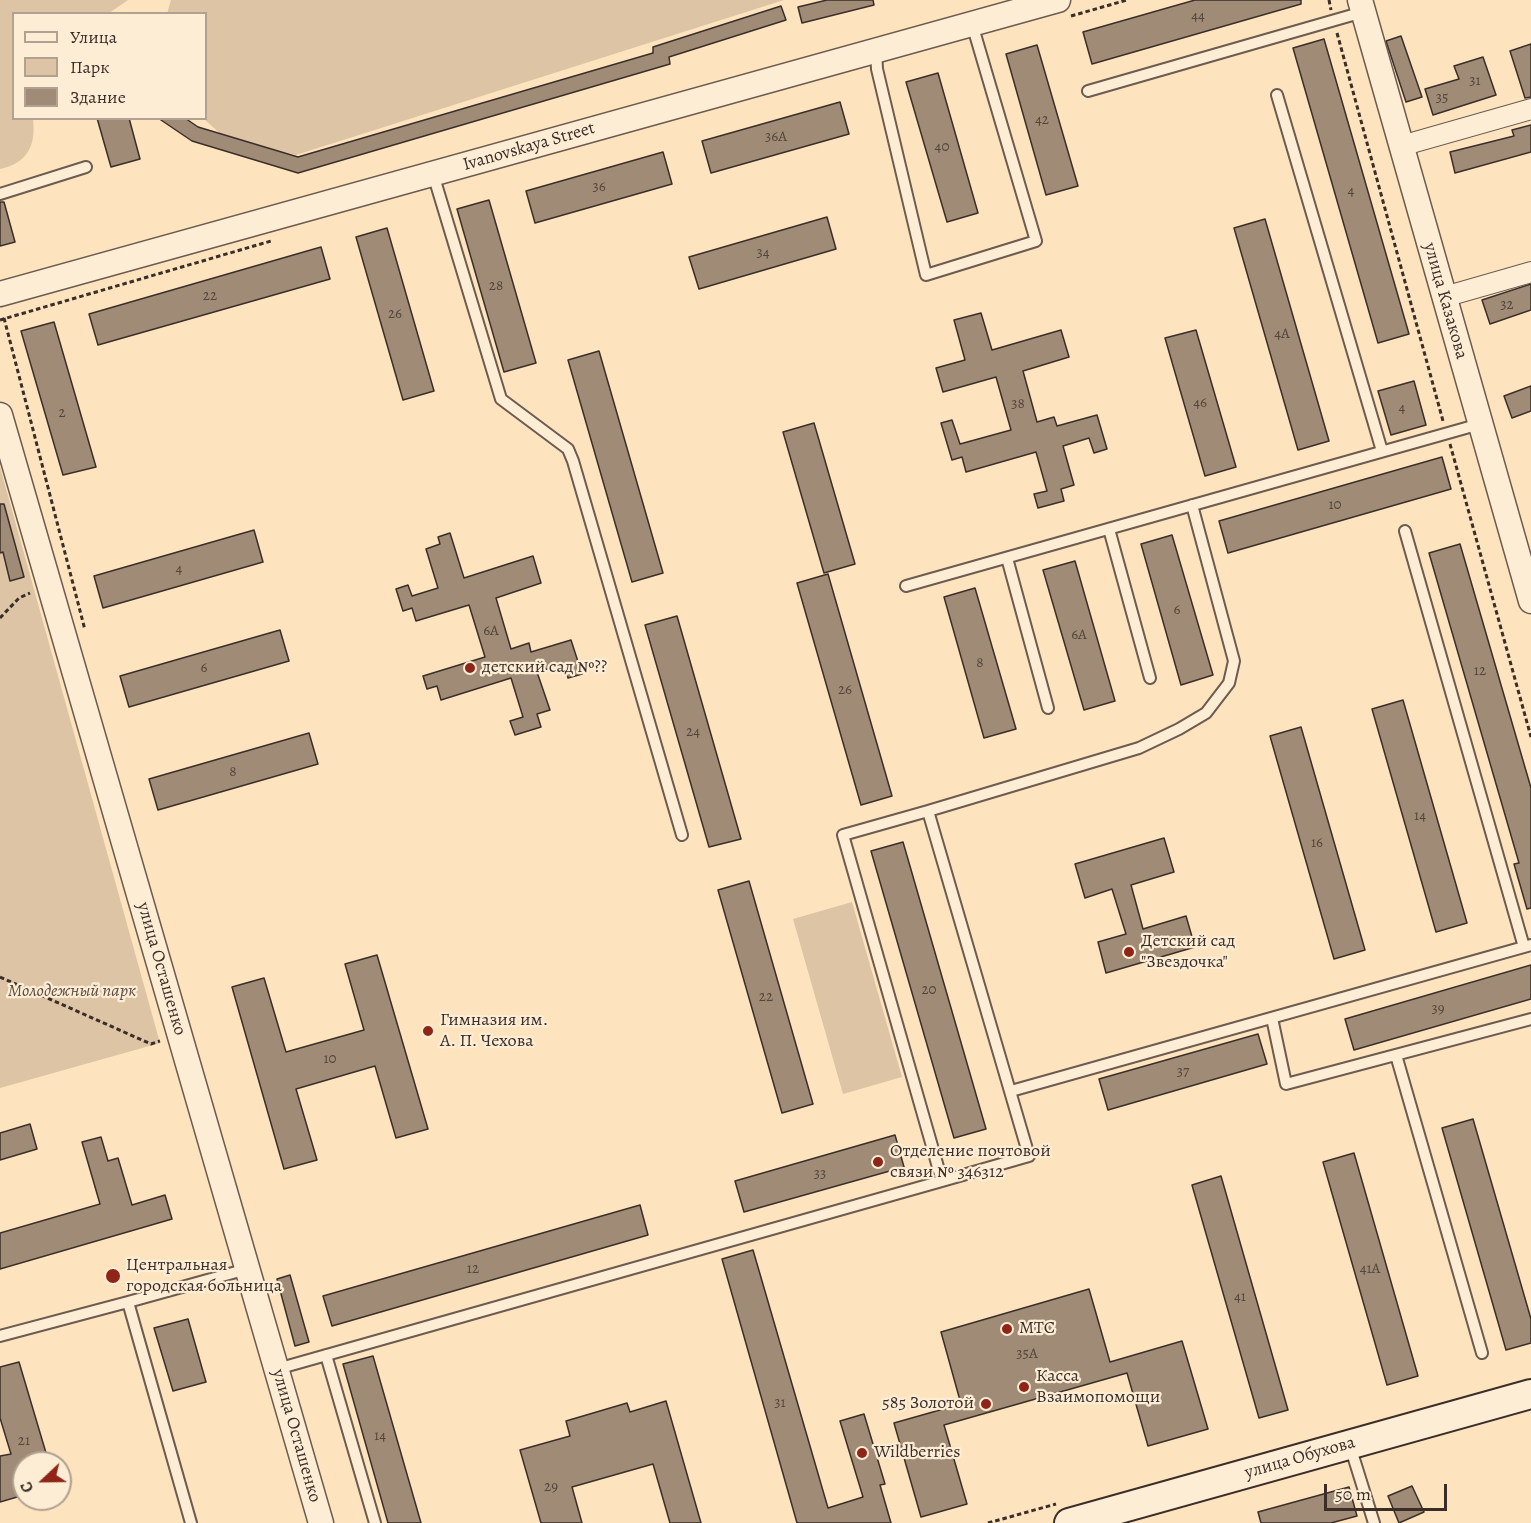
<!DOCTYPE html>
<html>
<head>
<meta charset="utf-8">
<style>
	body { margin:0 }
	#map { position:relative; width:1531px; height:1523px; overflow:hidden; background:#fde3be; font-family:Alegreya,serif }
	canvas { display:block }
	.legend { position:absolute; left:12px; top:12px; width:195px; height:108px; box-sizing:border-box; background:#feedd5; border:2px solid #b0a190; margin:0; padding:8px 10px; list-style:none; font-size:18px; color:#3b2e29 }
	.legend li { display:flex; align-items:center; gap:12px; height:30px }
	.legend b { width:30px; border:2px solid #b0a190 }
	.north { position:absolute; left:12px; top:1451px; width:60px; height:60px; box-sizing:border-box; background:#feedd5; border:2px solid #b0a190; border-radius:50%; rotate:248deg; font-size:16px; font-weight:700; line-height:24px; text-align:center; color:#3b2e29 }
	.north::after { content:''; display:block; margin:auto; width:21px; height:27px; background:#8f2418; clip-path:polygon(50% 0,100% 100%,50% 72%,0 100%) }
	.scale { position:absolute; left:1324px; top:1484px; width:123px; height:27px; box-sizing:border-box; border:3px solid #3b2e29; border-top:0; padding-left:8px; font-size:18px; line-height:21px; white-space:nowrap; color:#3b2e29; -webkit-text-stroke:4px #feedd5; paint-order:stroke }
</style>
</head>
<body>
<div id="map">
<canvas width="1531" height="1523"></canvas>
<ul class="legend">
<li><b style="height:8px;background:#feedd5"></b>Улица</li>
<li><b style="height:16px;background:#dcc4a5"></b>Парк</li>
<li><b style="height:16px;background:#a08c76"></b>Здание</li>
</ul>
<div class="north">С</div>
<div class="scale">50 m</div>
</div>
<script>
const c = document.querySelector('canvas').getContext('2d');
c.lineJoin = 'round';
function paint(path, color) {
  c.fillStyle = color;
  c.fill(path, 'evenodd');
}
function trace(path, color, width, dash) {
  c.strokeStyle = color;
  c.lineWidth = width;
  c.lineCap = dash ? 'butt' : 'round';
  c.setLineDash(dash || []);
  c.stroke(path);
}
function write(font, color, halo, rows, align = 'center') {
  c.font = font + ' Alegreya,serif';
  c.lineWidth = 4.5;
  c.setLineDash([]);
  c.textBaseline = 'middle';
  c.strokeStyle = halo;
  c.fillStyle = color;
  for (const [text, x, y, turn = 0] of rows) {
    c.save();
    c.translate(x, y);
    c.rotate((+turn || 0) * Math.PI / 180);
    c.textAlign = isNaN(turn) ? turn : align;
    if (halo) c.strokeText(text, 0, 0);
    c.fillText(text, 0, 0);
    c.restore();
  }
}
paint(new Path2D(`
	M 0,0 L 128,0 L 109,13 L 14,14 L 14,118 L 33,119 C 36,145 28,163 0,169 Z
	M 171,0 L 784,0 L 296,155 L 225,138 L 204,119 L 206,14 L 167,14 Z
	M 0,467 L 160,1043 L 0,1088 Z
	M 852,902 L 902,1077 L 843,1094 L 793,919 Z`), '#dcc4a5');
const building = new Path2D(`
	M 827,0 L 873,0 L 874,5 L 802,23 L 798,7 Z
	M 1195,0 L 1301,0 L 1301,4 L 1092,64 L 1083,32 Z
	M 781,6 L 786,20 L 669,57 L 670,64 L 298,173 L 192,141 L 158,118 L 185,118 L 198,127 L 298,157 L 653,53 L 653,47 Z
	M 1401,36 L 1422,97 L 1406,102 L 1386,41 Z
	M 1324,39 L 1409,334 L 1378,343 L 1293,48 Z
	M 1531,44 L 1531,97 L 1525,98 L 1510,51 Z
	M 1037,45 L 1078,186 L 1046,195 L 1006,54 Z
	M 1483,57 L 1496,95 L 1433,115 L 1425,89 L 1459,79 L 1454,66 Z
	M 938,73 L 978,213 L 947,222 L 906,82 Z
	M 840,102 L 849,134 L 711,173 L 702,141 Z
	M 97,118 L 129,118 L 140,159 L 111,167 Z
	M 1531,125 L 1531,152 L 1455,173 L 1450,152 L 1514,136 L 1512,130 Z
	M 663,152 L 672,184 L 535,223 L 526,191 Z
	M 489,200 L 536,363 L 504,372 L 457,209 Z
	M 0,202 L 4,202 L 15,242 L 0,246 Z
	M 827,217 L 836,249 L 699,289 L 689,257 Z
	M 1265,219 L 1329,441 L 1298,450 L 1234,228 Z
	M 387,228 L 434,391 L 403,400 L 356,237 Z
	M 321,247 L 330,279 L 98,345 L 89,314 Z
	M 1531,284 L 1531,310 L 1490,324 L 1482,300 Z
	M 981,313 L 992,350 L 1061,330 L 1069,357 L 1023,371 L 1037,422 L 1054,417 L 1057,426 L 1097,415 L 1107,449 L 1094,453 L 1089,438 L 1063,446 L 1074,485 L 1061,489 L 1064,501 L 1038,508 L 1034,494 L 1047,491 L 1036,452 L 966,472 L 962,457 L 952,460 L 941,423 L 952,420 L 960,444 L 1011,430 L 996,377 L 943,392 L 936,368 L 965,360 L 954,320 Z
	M 54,322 L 96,467 L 63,475 L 21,331 Z
	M 1196,330 L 1236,467 L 1205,476 L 1165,338 Z
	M 599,351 L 663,573 L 632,582 L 568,360 Z
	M 1414,381 L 1426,425 L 1391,435 L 1378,391 Z
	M 1531,386 L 1531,411 L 1512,418 L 1504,396 Z
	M 814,423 L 855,564 L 824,573 L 783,432 Z
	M 1442,457 L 1451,489 L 1228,553 L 1219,521 Z
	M 0,504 L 4,504 L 24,577 L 10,581 L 3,552 L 0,553 Z
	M 254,530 L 263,562 L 103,608 L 94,576 Z
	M 450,533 L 464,578 L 533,556 L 541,583 L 496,598 L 511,649 L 529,643 L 531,652 L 571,640 L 582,674 L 568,678 L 564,664 L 537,672 L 550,710 L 537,714 L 541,727 L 515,735 L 510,721 L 523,717 L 511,678 L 441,700 L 437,686 L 427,689 L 423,676 L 485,657 L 469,605 L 416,621 L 412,608 L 403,611 L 396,589 L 408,585 L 412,596 L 438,588 L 426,549 L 440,544 L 438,537 Z
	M 1172,535 L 1213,675 L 1181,685 L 1141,544 Z
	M 1460,544 L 1531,788 L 1531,908 L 1527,909 L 1514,864 L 1519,863 L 1429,553 Z
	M 1075,561 L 1115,701 L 1084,710 L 1043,570 Z
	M 828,574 L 892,796 L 861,805 L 797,583 Z
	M 975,588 L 1016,729 L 984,738 L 944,597 Z
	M 677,616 L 741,839 L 709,847 L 645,625 Z
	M 280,630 L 289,661 L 129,707 L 120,676 Z
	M 1403,700 L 1467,923 L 1436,932 L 1372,709 Z
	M 1301,727 L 1365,950 L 1334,959 L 1270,736 Z
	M 309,733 L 318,764 L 158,810 L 149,779 Z
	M 1164,838 L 1174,872 L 1131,885 L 1143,929 L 1186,916 L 1195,947 L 1106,973 L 1098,942 L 1126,934 L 1112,889 L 1085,898 L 1075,864 Z
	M 903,842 L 986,1129 L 954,1138 L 871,851 Z
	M 749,881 L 813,1104 L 782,1113 L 718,890 Z
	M 377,955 L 428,1129 L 396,1138 L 375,1066 L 296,1089 L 317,1160 L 284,1169 L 232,987 L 264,978 L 286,1052 L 364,1030 L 345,964 Z
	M 1531,965 L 1531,999 L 1354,1050 L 1345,1019 Z
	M 1258,1034 L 1267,1064 L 1108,1110 L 1099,1079 Z
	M 1473,1119 L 1531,1319 L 1531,1343 L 1506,1350 L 1442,1128 Z
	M 30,1124 L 37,1149 L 0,1160 L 0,1133 Z
	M 895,1135 L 904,1167 L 744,1212 L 735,1181 Z
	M 101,1137 L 108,1161 L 118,1158 L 132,1205 L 165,1195 L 172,1219 L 0,1269 L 0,1233 L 100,1204 L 82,1142 Z
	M 1354,1153 L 1418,1376 L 1387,1385 L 1323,1162 Z
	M 1221,1176 L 1288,1410 L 1259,1418 L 1192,1185 Z
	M 640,1205 L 648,1235 L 332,1326 L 323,1296 Z
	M 753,1250 L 828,1508 L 863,1497 L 840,1421 L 864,1414 L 885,1484 L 880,1485 L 891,1523 L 797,1523 L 722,1259 Z
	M 290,1275 L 309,1342 L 295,1346 L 277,1279 Z
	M 1089,1289 L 1110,1362 L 1182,1341 L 1208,1429 L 1148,1446 L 1127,1373 L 944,1425 L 967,1504 L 921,1517 L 894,1423 L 961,1404 L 941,1332 Z
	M 188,1319 L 206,1382 L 173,1391 L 154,1328 Z
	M 373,1356 L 421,1523 L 388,1523 L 343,1364 Z
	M 19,1362 L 49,1463 L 24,1463 L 24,1495 L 0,1502 L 0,1456 L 11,1454 L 0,1418 L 0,1367 Z
	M 666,1401 L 701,1523 L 670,1523 L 653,1464 L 572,1487 L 582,1523 L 541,1523 L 520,1450 L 570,1436 L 566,1421 L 627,1403 L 630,1412 Z
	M 1412,1486 L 1424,1512 L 1399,1523 L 1388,1496 Z
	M 1349,1487 L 1357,1516 L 1331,1523 L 1261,1523 L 1258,1512 Z`);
paint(building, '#a08c76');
trace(building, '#3b2e29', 1.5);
const service = new Path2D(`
	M 876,51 L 877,69 L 926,275 L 1036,241 L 972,24
	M 1088,91 L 1363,12
	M 1277,95 L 1382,451
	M 433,174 L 501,399 L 568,449 L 573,461 L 682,835
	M 0,194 L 86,167
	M 1109,529 L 1150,678
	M 1405,531 L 1524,947
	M 1007,558 L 1048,708
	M 906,586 L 1480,424
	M 928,811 L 843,835 L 942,1181 L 1029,1156 L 928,811 L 1139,748 L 1179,729 L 1206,713 L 1229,683 L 1234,661 L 1192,505
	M 1272,1018 L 1286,1084 L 1531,1019
	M 1396,1055 L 1482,1353
	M 1011,1091 L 1531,945
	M 0,1336 L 128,1302
	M 326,1355 L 375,1523
	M 277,1369 L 942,1181
	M 1350,1446 L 1374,1523
	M 191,1523 L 128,1302 L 247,1269`);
const minor = new Path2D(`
	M 1401,146 L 1531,109
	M 1444,297 L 1531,272`);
const tertiary = new Path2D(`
	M 1360,0 L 1531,601
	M 0,294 L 1058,0
	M 0,415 L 321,1523`);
const secondary = new Path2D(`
	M 1069,1523 L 1531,1394`);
trace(service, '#6c5b4e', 14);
trace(minor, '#6c5b4e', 22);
trace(tertiary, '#6c5b4e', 27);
trace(secondary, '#3b2e29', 32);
trace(new Path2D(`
	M 1329,0 L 1331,10
	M 1071,16 L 1127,0
	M 1337,33 L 1443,421
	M 4,318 L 85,630
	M 0,320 L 271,241
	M 1450,444 L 1531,737
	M 0,618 L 19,598 L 30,593
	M 0,977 L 151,1044 L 160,1041
	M 988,1523 L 1056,1504`), '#3b2e29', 3, [4.5, 3]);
trace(service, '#feedd5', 10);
trace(minor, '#feedd5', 20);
trace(tertiary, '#feedd5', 24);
trace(secondary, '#feedd5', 28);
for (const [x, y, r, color] of [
	[470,668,6,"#8f2418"],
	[1129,952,6,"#8f2418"],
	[428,1031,6,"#8f2418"],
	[878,1162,6,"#8f2418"],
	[113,1276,8,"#8f2418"],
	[1007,1329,6,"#8f2418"],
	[1024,1387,6,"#8f2418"],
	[986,1404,6,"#8f2418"],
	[862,1453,6,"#8f2418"]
]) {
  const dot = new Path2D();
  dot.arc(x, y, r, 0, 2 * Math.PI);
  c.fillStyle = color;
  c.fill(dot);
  trace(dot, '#feedd5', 2);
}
write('15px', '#54463c', null, [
	["44",1198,16],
	["31",1475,81],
	["35",1442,98],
	["42",1042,120],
	["36А",776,137],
	["40",942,147],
	["36",599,187],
	["4",1351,191],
	["34",763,253],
	["28",496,286],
	["22",210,296],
	["32",1507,305],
	["26",395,314],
	["4А",1282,334],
	["46",1200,403],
	["38",1018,404],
	["4",1402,408],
	["2",62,413],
	["10",1335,505],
	["4",179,569],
	["6",1177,610],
	["6А",491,631],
	["6А",1079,635],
	["8",980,663],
	["6",204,668],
	["12",1480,671],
	["26",845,690],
	["24",693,732],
	["8",233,772],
	["14",1420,816],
	["16",1317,843],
	["20",929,990],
	["22",766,997],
	["39",1438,1009],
	["10",330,1059],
	["37",1183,1072],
	["33",820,1174],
	["12",473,1269],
	["41А",1370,1269],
	["41",1240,1297],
	["35А",1027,1354],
	["31",780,1403],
	["14",380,1436],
	["21",24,1441],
	["29",551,1487]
]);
write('18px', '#3b2e29', '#feedd5', [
	["Ivanovskaya Street",529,147,-16],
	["улица Казакова",1445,301,74],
	["улица Осташенко",161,969,74],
	["улица Осташенко",296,1436,74],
	["улица Обухова",1300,1458,-16]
]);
write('18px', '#3b2e29', '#feedd5', [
	["детский сад №??",482,668],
	["Детский сад",1141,942],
	["\"Звездочка\"",1141,963],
	["Гимназия им.",440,1021],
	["А. П. Чехова",440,1042],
	["Отделение почтовой",890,1152],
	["связи № 346312",890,1173],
	["Центральная",126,1266],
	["городская больница",126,1287],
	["МТС",1019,1329],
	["Касса",1036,1377],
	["Взаимопомощи",1036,1398],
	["585 Золотой",974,1404,"right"],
	["Wildberries",874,1453]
], 'left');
write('italic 18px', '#5b4c42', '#feedd5', [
	["Молодежный парк",72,992]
]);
</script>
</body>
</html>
